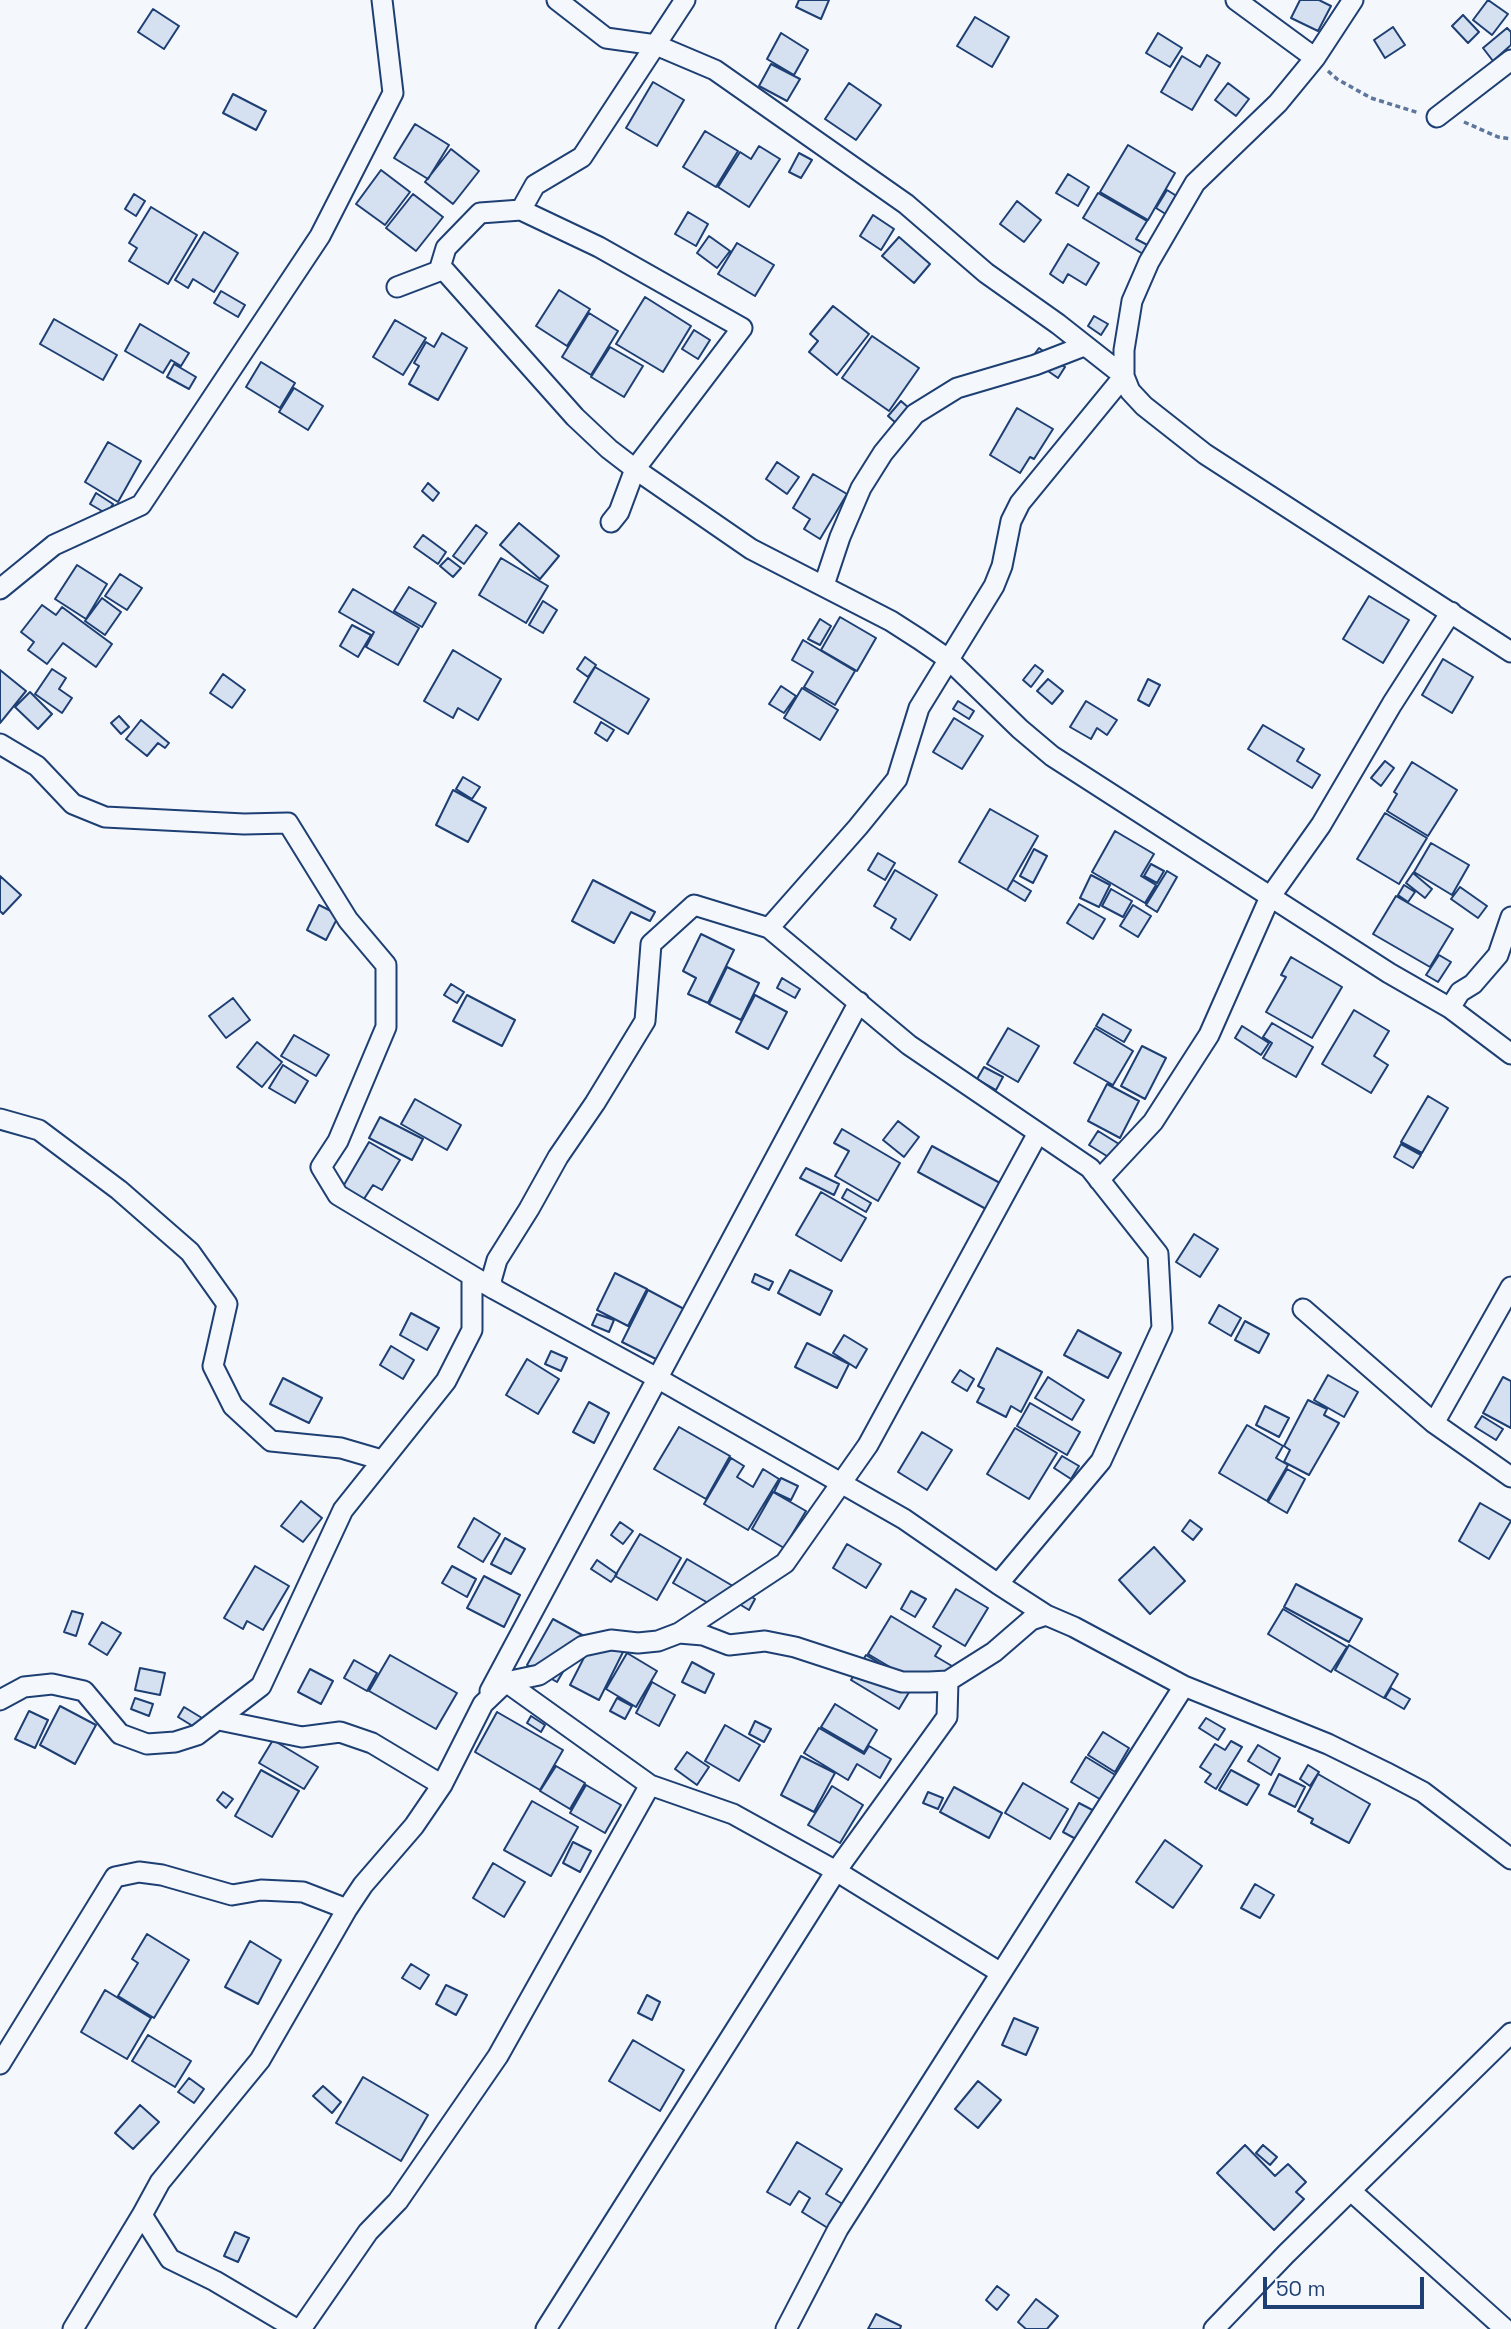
<!DOCTYPE html>
<style>
body{margin:0}
#map{position:relative;width:1511px;height:2329px;overflow:hidden;background:#f4f7fb;font-family:"Space Grotesk",sans-serif}
canvas{display:block}
.scale{position:absolute;left:1263px;top:2277px;width:161px;height:32px;box-sizing:border-box;border:4px solid #1d3f73;border-top:0;padding-left:9px;font-size:21px;line-height:24px;white-space:nowrap;color:#1d3f73;-webkit-text-stroke:5px #f4f7fb;paint-order:stroke}
</style>
<div id="map">
<canvas width="1511" height="2329"></canvas>
<div class="scale">50 m</div>
</div>
<script>
const context = document.querySelector('canvas').getContext('2d');
context.lineJoin = 'round';
function fill(path, color) {
  context.fillStyle = color;
  context.fill(path, 'evenodd');
}
function toPath(rows) {
  const path = new Path2D();
  for (const r of rows) {
    path.moveTo(r[0], r[1]);
    for (let i = 2; i < r.length; i += 2) path.lineTo(r[i], r[i + 1]);
  }
  return path;
}
function trace(path, color, width, dash) {
  context.strokeStyle = color;
  context.lineWidth = width;
  context.lineCap = dash ? 'butt' : 'round';
  context.setLineDash(dash || []);
  context.stroke(path);
}
const building = toPath([
 [799,0,829,0,821,19,796,7,799,0],
 [1300,0,1319,0,1331,6,1318,31,1291,18,1300,0],
 [1488,0,1508,14,1492,35,1473,20,1488,0],
 [153,9,179,26,164,49,138,32,153,9],
 [1463,15,1479,32,1468,43,1452,26,1463,15],
 [975,17,1009,37,992,67,957,46,975,17],
 [1393,27,1405,45,1385,58,1374,40,1393,27],
 [1507,28,1511,32,1511,45,1493,61,1483,48,1507,28],
 [781,33,808,50,794,75,767,59,781,33],
 [1158,33,1182,48,1170,67,1146,53,1158,33],
 [1207,55,1220,63,1192,110,1161,92,1182,56,1200,67,1207,55],
 [771,64,800,79,787,101,759,86,771,64],
 [653,82,684,100,657,146,626,128,653,82],
 [849,83,881,105,856,140,825,119,849,83],
 [1228,83,1249,99,1236,116,1215,100,1228,83],
 [233,94,266,111,256,130,223,113,233,94],
 [415,124,449,145,428,179,394,158,415,124],
 [705,131,738,151,716,187,683,167,705,131],
 [1128,145,1175,173,1148,220,1100,192,1128,145],
 [759,146,780,159,749,207,718,187,740,152,751,159,759,146],
 [451,149,479,171,453,204,425,182,451,149],
 [799,153,812,160,801,178,789,172,799,153],
 [381,170,410,192,385,225,356,204,381,170],
 [1068,174,1089,187,1078,206,1056,193,1068,174],
 [1167,190,1183,200,1172,218,1156,208,1167,190],
 [1098,193,1147,221,1136,239,1153,248,1148,257,1083,218,1098,193],
 [134,194,145,201,136,216,125,209,134,194],
 [413,194,443,217,416,251,386,228,413,194],
 [1017,201,1041,220,1024,242,1000,224,1017,201],
 [151,207,197,235,168,284,129,261,137,248,129,243,151,207],
 [688,212,708,224,696,246,675,234,688,212],
 [873,215,894,229,881,250,860,236,873,215],
 [204,232,238,253,214,292,193,279,188,288,175,280,204,232],
 [709,236,730,251,717,268,697,253,709,236],
 [899,237,930,264,914,283,882,256,899,237],
 [737,243,774,265,755,296,718,274,737,243],
 [1068,244,1099,263,1086,285,1068,274,1063,283,1050,274,1068,244],
 [559,290,590,309,567,346,536,326,559,290],
 [221,291,245,305,238,317,214,303,221,291],
 [645,297,691,326,663,372,616,344,645,297],
 [833,306,869,334,837,375,809,352,818,341,810,334,833,306],
 [589,313,618,331,591,375,562,357,589,313],
 [1094,316,1108,324,1101,335,1088,326,1094,316],
 [54,319,117,355,103,380,40,344,54,319],
 [395,320,426,338,403,375,373,357,395,320],
 [140,324,189,353,181,366,171,360,163,373,125,351,140,324],
 [694,330,710,340,698,359,682,349,694,330],
 [442,333,467,348,438,400,409,384,419,366,414,363,426,342,434,347,442,333],
 [872,336,919,368,889,411,842,378,872,336],
 [610,347,643,366,624,397,591,377,610,347],
 [1039,348,1065,367,1058,378,1031,359,1039,348],
 [261,362,295,383,280,408,246,387,261,362],
 [174,364,196,377,189,389,167,377,174,364],
 [294,388,323,406,308,430,279,412,294,388],
 [901,401,910,409,897,424,888,416,901,401],
 [1017,408,1053,429,1034,459,1030,457,1020,473,990,455,1017,408],
 [108,442,141,461,118,502,85,482,108,442],
 [777,462,799,477,787,494,766,479,777,462],
 [813,474,847,494,820,539,804,529,810,519,793,508,813,474],
 [428,483,439,493,433,501,422,491,428,483],
 [96,493,113,504,107,514,90,504,96,493],
 [519,523,559,556,540,579,500,545,519,523],
 [476,525,487,533,464,564,453,556,476,525],
 [423,535,446,552,438,564,414,547,423,535],
 [448,558,461,568,453,577,440,566,448,558],
 [501,558,548,586,526,623,479,595,501,558],
 [77,565,107,584,86,619,55,599,77,565],
 [120,574,142,588,127,610,105,596,120,574],
 [409,587,436,603,422,627,394,611,409,587],
 [353,589,419,628,398,665,366,647,374,632,339,612,353,589],
 [1369,596,1409,620,1383,663,1343,639,1369,596],
 [102,598,121,612,105,635,85,621,102,598],
 [543,601,557,610,543,633,529,625,543,601],
 [42,605,56,615,62,607,112,644,96,667,63,643,47,664,28,650,34,642,21,632,42,605],
 [840,617,876,638,857,671,821,650,840,617],
 [820,619,831,626,820,645,808,639,820,619],
 [352,625,371,635,358,657,340,646,352,625],
 [803,640,855,671,835,705,804,687,813,672,792,660,803,640],
 [453,650,501,679,478,720,458,708,453,718,424,701,453,650],
 [585,657,596,665,588,677,577,669,585,657],
 [1443,659,1473,677,1452,713,1422,695,1443,659],
 [1035,665,1043,671,1031,687,1023,680,1035,665],
 [595,667,649,699,628,734,574,702,595,667],
 [52,669,66,678,59,689,72,698,62,713,35,694,52,669],
 [0,670,26,691,0,723,0,670],
 [223,674,245,690,232,708,210,693,223,674],
 [1048,679,1063,691,1052,704,1037,691,1048,679],
 [1148,679,1160,685,1149,706,1138,700,1148,679],
 [781,686,796,696,784,713,769,704,781,686],
 [802,688,838,710,820,740,784,718,802,688],
 [30,692,52,714,38,729,15,707,30,692],
 [958,701,974,711,969,719,953,709,958,701],
 [1086,701,1117,720,1107,735,1097,728,1091,739,1070,727,1086,701],
 [119,716,129,727,121,734,111,723,119,716],
 [954,718,983,736,962,769,933,752,954,718],
 [141,720,169,743,165,748,158,743,147,756,126,739,141,720],
 [601,722,614,730,607,741,595,733,601,722],
 [1263,725,1304,749,1297,761,1320,775,1312,788,1248,749,1263,725],
 [1385,761,1394,768,1381,786,1371,778,1385,761],
 [1412,762,1457,790,1428,836,1387,811,1397,794,1394,792,1412,762],
 [463,777,480,787,472,799,456,789,463,777],
 [453,790,486,808,468,842,436,825,453,790],
 [990,809,1038,836,1007,890,959,862,990,809],
 [1385,813,1427,838,1399,884,1357,859,1385,813],
 [1115,831,1154,854,1141,876,1156,885,1145,903,1092,872,1115,831],
 [1431,843,1469,865,1452,895,1414,872,1431,843],
 [1034,849,1047,856,1033,883,1020,876,1034,849],
 [878,853,895,863,885,880,868,870,878,853],
 [1151,864,1164,871,1157,883,1144,876,1151,864],
 [895,870,937,895,910,940,891,928,896,919,874,906,895,870],
 [1167,871,1177,877,1157,912,1146,905,1167,871],
 [1413,873,1432,889,1425,898,1406,883,1413,873],
 [1091,875,1110,885,1099,907,1080,898,1091,875],
 [0,876,21,895,3,914,0,911,0,876],
 [593,880,655,912,650,921,631,912,614,943,572,921,593,880],
 [1013,880,1031,891,1025,901,1007,890,1013,880],
 [1404,885,1415,892,1408,902,1398,895,1404,885],
 [1460,887,1487,906,1478,918,1451,899,1460,887],
 [1111,889,1132,901,1123,917,1102,906,1111,889],
 [1396,896,1453,929,1430,967,1373,934,1396,896],
 [1079,904,1105,919,1093,939,1067,923,1079,904],
 [319,905,339,915,326,940,307,930,319,905],
 [1133,905,1151,916,1138,937,1120,926,1133,905],
 [701,934,734,950,708,1003,688,994,696,978,683,971,701,934],
 [1439,955,1451,962,1438,982,1426,975,1439,955],
 [1291,957,1342,987,1312,1038,1266,1012,1286,977,1281,975,1291,957],
 [727,967,759,983,741,1020,709,1004,727,967],
 [782,978,800,989,795,998,777,988,782,978],
 [451,984,464,992,457,1003,444,995,451,984],
 [467,995,515,1020,502,1046,453,1021,467,995],
 [755,995,787,1012,768,1049,736,1032,755,995],
 [233,998,250,1020,226,1038,209,1016,233,998],
 [1354,1010,1389,1031,1374,1056,1388,1065,1371,1093,1322,1064,1354,1010],
 [1103,1014,1131,1030,1124,1042,1096,1026,1103,1014],
 [1272,1023,1313,1047,1296,1077,1263,1058,1272,1043,1263,1037,1272,1023],
 [1242,1026,1269,1043,1261,1055,1235,1038,1242,1026],
 [1008,1028,1039,1046,1018,1082,987,1064,1008,1028],
 [1095,1028,1133,1051,1113,1085,1074,1063,1095,1028],
 [294,1035,329,1055,316,1076,281,1056,294,1035],
 [257,1042,282,1062,262,1087,237,1067,257,1042],
 [1142,1046,1166,1058,1145,1099,1121,1086,1142,1046],
 [283,1065,308,1081,295,1103,269,1088,283,1065],
 [984,1067,1003,1077,996,1090,977,1079,984,1067],
 [1107,1084,1139,1101,1120,1138,1088,1121,1107,1084],
 [1428,1096,1448,1108,1422,1153,1401,1142,1428,1096],
 [415,1099,461,1125,447,1150,401,1124,415,1099],
 [380,1117,423,1139,412,1160,369,1138,380,1117],
 [898,1121,919,1137,904,1157,883,1140,898,1121],
 [842,1129,900,1163,878,1201,835,1176,849,1151,834,1143,842,1129],
 [1098,1131,1119,1144,1110,1158,1089,1145,1098,1131],
 [369,1142,400,1160,382,1190,373,1185,362,1202,341,1190,369,1142],
 [1401,1144,1421,1155,1413,1168,1394,1157,1401,1144],
 [932,1146,1000,1183,986,1209,918,1172,932,1146],
 [806,1168,839,1184,834,1195,800,1178,806,1168],
 [847,1189,871,1203,866,1212,842,1198,847,1189],
 [821,1192,866,1218,841,1261,796,1235,821,1192],
 [1194,1234,1218,1249,1200,1277,1176,1262,1194,1234],
 [790,1270,832,1291,820,1315,778,1293,790,1270],
 [615,1273,647,1289,628,1326,597,1310,615,1273],
 [755,1274,773,1282,769,1290,752,1282,755,1274],
 [648,1290,684,1309,658,1360,622,1342,648,1290],
 [1219,1305,1241,1318,1231,1336,1209,1323,1219,1305],
 [411,1313,439,1328,427,1350,400,1335,411,1313],
 [597,1314,614,1320,609,1332,592,1325,597,1314],
 [1245,1321,1269,1334,1259,1353,1235,1340,1245,1321],
 [1078,1330,1121,1353,1108,1378,1064,1355,1078,1330],
 [844,1335,867,1349,856,1368,833,1353,844,1335],
 [807,1343,849,1364,837,1388,795,1367,807,1343],
 [391,1346,414,1360,403,1379,380,1365,391,1346],
 [997,1348,1042,1372,1021,1412,1011,1406,1006,1417,977,1402,984,1389,978,1386,997,1348],
 [551,1351,567,1358,561,1371,545,1364,551,1351],
 [527,1359,559,1379,538,1414,506,1395,527,1359],
 [960,1370,974,1379,967,1391,952,1382,960,1370],
 [1328,1375,1358,1392,1344,1417,1314,1400,1328,1375],
 [1048,1377,1084,1400,1072,1420,1035,1398,1048,1377],
 [1503,1377,1511,1381,1511,1428,1483,1413,1503,1377],
 [283,1378,322,1398,309,1423,270,1404,283,1378],
 [1308,1400,1327,1409,1324,1415,1339,1423,1309,1475,1284,1462,1290,1450,1284,1446,1308,1400],
 [589,1402,609,1413,594,1443,573,1432,589,1402],
 [1030,1403,1080,1432,1067,1455,1017,1426,1030,1403],
 [1265,1406,1289,1418,1279,1437,1256,1425,1265,1406],
 [1482,1416,1503,1429,1496,1440,1475,1427,1482,1416],
 [1247,1425,1283,1446,1276,1458,1288,1465,1267,1501,1219,1473,1247,1425],
 [679,1427,730,1456,706,1499,654,1469,679,1427],
 [1015,1428,1057,1453,1029,1499,987,1474,1015,1428],
 [922,1432,952,1450,927,1490,898,1472,922,1432],
 [1062,1456,1079,1466,1071,1479,1054,1468,1062,1456],
 [731,1458,744,1466,737,1477,753,1487,763,1469,779,1479,748,1530,704,1504,731,1458],
 [1287,1469,1305,1479,1287,1513,1268,1502,1287,1469],
 [781,1478,798,1486,791,1500,774,1492,781,1478],
 [773,1492,806,1511,784,1548,752,1529,773,1492],
 [301,1501,322,1518,303,1542,281,1526,301,1501],
 [1480,1503,1511,1521,1489,1559,1459,1541,1480,1503],
 [474,1518,500,1534,483,1562,458,1547,474,1518],
 [1190,1520,1202,1529,1193,1540,1182,1531,1190,1520],
 [620,1522,633,1531,623,1544,611,1535,620,1522],
 [640,1534,681,1558,657,1600,615,1576,640,1534],
 [505,1538,525,1549,511,1574,491,1564,505,1538],
 [847,1544,881,1564,866,1588,833,1568,847,1544],
 [1154,1547,1185,1581,1150,1614,1119,1580,1154,1547],
 [687,1559,755,1599,749,1610,731,1599,724,1612,673,1583,687,1559],
 [597,1560,617,1574,611,1582,591,1569,597,1560],
 [255,1566,289,1586,263,1630,247,1621,243,1629,224,1618,255,1566],
 [452,1566,476,1579,467,1597,442,1583,452,1566],
 [484,1576,520,1595,504,1627,467,1608,484,1576],
 [1296,1584,1362,1619,1349,1642,1284,1607,1296,1584],
 [956,1589,988,1608,965,1646,933,1627,956,1589],
 [911,1591,926,1599,915,1617,901,1609,911,1591],
 [1283,1609,1347,1647,1331,1672,1268,1634,1283,1609],
 [72,1611,83,1614,76,1636,64,1632,72,1611],
 [891,1616,941,1646,935,1656,952,1666,942,1683,924,1672,917,1683,868,1654,891,1616],
 [553,1619,584,1636,557,1682,527,1665,553,1619],
 [102,1622,121,1633,107,1655,89,1644,102,1622],
 [594,1638,623,1652,599,1700,570,1685,594,1638],
 [1349,1645,1398,1674,1384,1698,1335,1670,1349,1645],
 [627,1653,657,1671,636,1707,606,1689,627,1653],
 [390,1655,457,1693,436,1729,369,1691,390,1655],
 [866,1655,914,1684,899,1709,851,1680,866,1655],
 [354,1660,377,1673,367,1691,344,1678,354,1660],
 [692,1662,714,1674,705,1693,682,1682,692,1662],
 [140,1668,165,1673,160,1695,135,1690,140,1668],
 [310,1669,333,1681,321,1704,298,1692,310,1669],
 [652,1682,675,1695,659,1726,636,1713,652,1682],
 [1391,1688,1410,1699,1404,1709,1385,1698,1391,1688],
 [135,1698,153,1704,149,1716,131,1709,135,1698],
 [617,1698,632,1706,625,1719,610,1711,617,1698],
 [835,1704,877,1730,864,1752,821,1727,835,1704],
 [60,1706,96,1725,75,1764,40,1745,60,1706],
 [184,1707,202,1718,196,1728,178,1717,184,1707],
 [29,1711,48,1720,35,1748,15,1739,29,1711],
 [497,1712,563,1750,540,1790,475,1752,497,1712],
 [531,1716,545,1725,541,1732,527,1723,531,1716],
 [1206,1718,1225,1729,1218,1740,1199,1728,1206,1718],
 [755,1721,771,1729,764,1742,749,1734,755,1721],
 [725,1725,760,1745,739,1781,705,1761,725,1725],
 [819,1728,864,1754,869,1746,891,1759,880,1778,857,1764,848,1780,804,1753,819,1728],
 [1103,1732,1129,1748,1115,1772,1088,1755,1103,1732],
 [273,1740,318,1767,304,1789,259,1763,273,1740],
 [1231,1741,1242,1747,1216,1789,1205,1782,1211,1774,1200,1767,1215,1744,1225,1750,1231,1741],
 [1258,1745,1280,1758,1271,1775,1248,1761,1258,1745],
 [687,1752,709,1767,697,1785,675,1769,687,1752],
 [801,1756,835,1773,814,1812,781,1795,801,1756],
 [1086,1757,1117,1776,1103,1801,1071,1782,1086,1757],
 [1308,1765,1319,1772,1310,1786,1300,1779,1308,1765],
 [556,1766,585,1783,570,1809,540,1791,556,1766],
 [261,1770,299,1791,272,1837,235,1816,261,1770],
 [1231,1770,1259,1785,1247,1805,1219,1790,1231,1770],
 [1279,1774,1305,1787,1295,1807,1269,1794,1279,1774],
 [1318,1774,1370,1804,1349,1843,1311,1823,1313,1819,1298,1811,1318,1774],
 [1023,1783,1068,1809,1050,1839,1005,1813,1023,1783],
 [586,1785,621,1805,605,1833,570,1813,586,1785],
 [832,1786,863,1805,840,1843,808,1825,832,1786],
 [954,1787,1002,1813,989,1838,940,1812,954,1787],
 [223,1792,233,1799,226,1808,217,1800,223,1792],
 [928,1792,943,1798,938,1809,923,1803,928,1792],
 [532,1801,578,1827,551,1876,504,1850,532,1801],
 [1079,1803,1100,1814,1085,1844,1063,1832,1079,1803],
 [1165,1840,1202,1866,1173,1908,1136,1882,1165,1840],
 [573,1842,591,1851,580,1872,563,1863,573,1842],
 [493,1863,525,1882,504,1917,473,1898,493,1863],
 [1255,1884,1274,1895,1260,1918,1241,1908,1255,1884],
 [147,1934,189,1960,154,2018,118,1996,138,1963,132,1959,147,1934],
 [250,1941,281,1960,258,2004,225,1987,250,1941],
 [411,1964,429,1975,420,1989,402,1978,411,1964],
 [446,1985,467,1995,456,2015,436,2004,446,1985],
 [105,1990,151,2018,127,2059,81,2032,105,1990],
 [647,1995,660,2002,652,2020,638,2013,647,1995],
 [1014,2018,1038,2028,1026,2055,1002,2045,1014,2018],
 [148,2035,191,2061,175,2087,132,2061,148,2035],
 [633,2040,684,2070,660,2111,609,2081,633,2040],
 [363,2077,428,2115,401,2161,336,2123,363,2077],
 [189,2078,204,2089,194,2103,178,2092,189,2078],
 [978,2081,1001,2100,978,2128,955,2109,978,2081],
 [323,2086,341,2102,332,2113,313,2096,323,2086],
 [140,2105,159,2122,133,2149,115,2133,140,2105],
 [797,2142,842,2169,826,2194,846,2206,831,2230,802,2212,810,2198,799,2191,790,2205,767,2192,797,2142],
 [1245,2145,1275,2176,1288,2164,1306,2182,1296,2192,1304,2199,1274,2230,1217,2173,1245,2145],
 [1263,2145,1277,2157,1270,2165,1256,2153,1263,2145],
 [235,2232,249,2238,238,2262,224,2256,235,2232],
 [997,2286,1009,2295,997,2310,986,2300,997,2286],
 [1036,2299,1058,2316,1047,2329,1026,2329,1018,2322,1036,2299],
 [876,2314,901,2326,900,2329,868,2329,876,2314]
]);
fill(building, '#d5e0f0');
trace(building, '#1d3f73', 2);
const street = toPath([
 [557,0,606,38,656,45,715,70,906,204,986,273,1058,324,1124,376,1020,503,1011,521,1002,566,994,586,919,708,897,779,858,827,769,928],
 [1236,0,1315,58],
 [1353,0,1315,58,1278,103,1195,183,1149,262,1132,301,1124,350,1124,376,1130,391,1144,406,1205,454,1511,652],
 [1437,117,1511,60],
 [521,210,535,185,582,157,685,0],
 [439,271,446,248,480,213,521,210,599,247,742,328,635,469,619,512,611,522],
 [397,287,439,271,445,271,575,417,609,449,635,469,751,549,891,621,919,639,948,659,1020,729,1052,756,1389,973,1450,1008,1511,1054],
 [824,585,840,537,861,488,883,453,915,414,957,388,1035,365,1084,346],
 [0,589,54,545,141,505,320,236,393,93,382,0],
 [0,744,37,766,73,804,105,817,244,824,288,823,348,920,386,965,386,1027,338,1141,321,1167,338,1195,494,1289],
 [1450,1008,1460,992,1473,984,1498,955,1511,917],
 [0,1119,39,1130,119,1190,190,1252,227,1304,213,1366,233,1406,271,1441,341,1448,382,1460],
 [1099,1180,1153,1122,1209,1035,1270,897,1321,825,1392,704,1451,612],
 [1303,1309,1434,1423,1511,1477],
 [1434,1423,1511,1287],
 [998,1584,1101,1461,1162,1328,1158,1254,1090,1168,909,1045,769,928,694,905,651,944,645,1021,595,1103,558,1157,529,1209,497,1260,491,1281,494,1289,657,1378,904,1519,998,1584,1046,1615],
 [679,1633,785,1563,868,1445,1038,1133],
 [506,1682,650,1785,733,1814,836,1871,1001,1973],
 [490,1691,859,1002],
 [0,1700,24,1687,52,1684,84,1691,120,1734,147,1744,175,1742,197,1735,261,1686,343,1510,446,1381,472,1330,472,1276],
 [219,1720,302,1737,340,1732,372,1743,442,1785],
 [0,2064,115,1877,139,1872,162,1875,232,1895,261,1890,303,1892,347,1909],
 [1351,2191,1505,2329],
 [73,2329,142,2215],
 [296,2329,215,2281,170,2259,142,2215,160,2182,260,2060,347,1909,363,1885,414,1826,442,1785,483,1704,506,1682,539,1675,583,1646,611,1640,638,1643,658,1641,679,1633,703,1635,729,1645,765,1641,795,1647,902,1682,929,1682,948,1681,994,1652,1031,1620,1046,1615,1074,1627,1184,1686,1328,1744,1385,1772,1423,1792,1511,1859],
 [301,2329,368,2232,398,2201,498,2056,650,1785],
 [546,2329,836,1871,947,1717,948,1681],
 [786,2329,838,2229,1184,1686],
 [1214,2329,1286,2254,1511,2033]
]);
trace(street, '#1d3f73', 23);
trace(toPath([
 [1328,71,1337,79,1371,98,1419,113],
 [1464,122,1498,137,1511,139]
]), '#5e769c', 3.5, [5, 3.5]);
trace(street, '#f4f7fb', 19);
</script>
